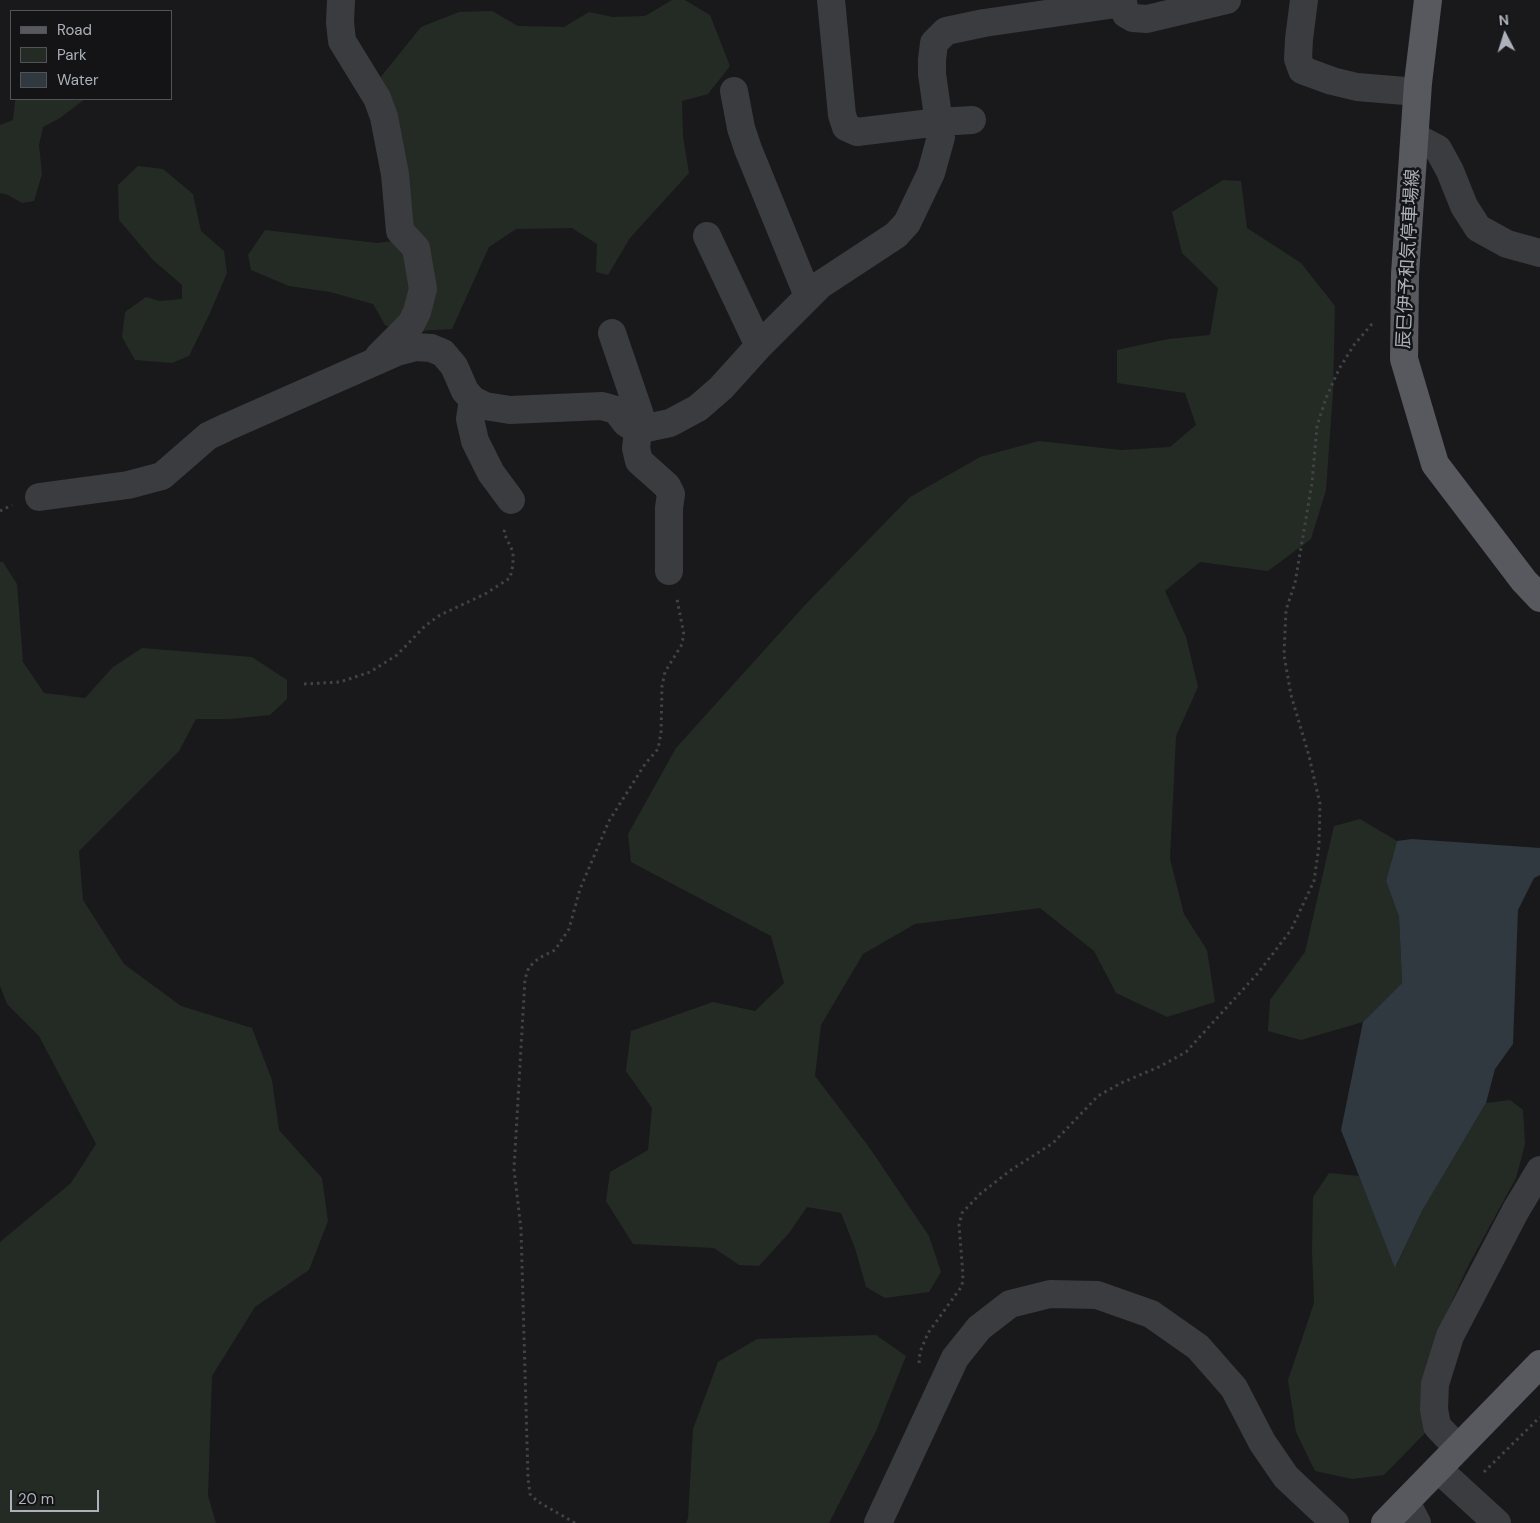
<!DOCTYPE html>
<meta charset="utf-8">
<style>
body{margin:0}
#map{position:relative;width:1540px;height:1523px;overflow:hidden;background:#19191b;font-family:"DM Sans",sans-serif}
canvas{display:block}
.legend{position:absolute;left:10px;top:10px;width:162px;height:90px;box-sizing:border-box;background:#141416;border:1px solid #515358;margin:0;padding:6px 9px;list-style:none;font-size:15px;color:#adb2ba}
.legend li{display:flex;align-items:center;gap:10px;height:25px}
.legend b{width:25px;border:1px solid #515358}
.north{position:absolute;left:1480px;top:10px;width:50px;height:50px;-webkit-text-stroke:4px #141416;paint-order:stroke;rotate:355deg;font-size:14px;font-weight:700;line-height:20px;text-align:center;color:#adb2ba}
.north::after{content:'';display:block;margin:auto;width:18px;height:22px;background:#adb2ba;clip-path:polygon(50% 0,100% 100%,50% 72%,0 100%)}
.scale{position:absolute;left:10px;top:1490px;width:89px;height:22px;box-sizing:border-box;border:2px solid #adb2ba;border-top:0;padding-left:6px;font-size:15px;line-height:18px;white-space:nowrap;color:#adb2ba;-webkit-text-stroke:4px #141416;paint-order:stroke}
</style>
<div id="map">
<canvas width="1540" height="1523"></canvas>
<ul class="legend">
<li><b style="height:6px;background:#57595f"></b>Road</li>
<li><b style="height:14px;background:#242b24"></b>Park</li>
<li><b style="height:14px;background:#30393f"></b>Water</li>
</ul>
<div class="north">N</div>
<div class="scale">20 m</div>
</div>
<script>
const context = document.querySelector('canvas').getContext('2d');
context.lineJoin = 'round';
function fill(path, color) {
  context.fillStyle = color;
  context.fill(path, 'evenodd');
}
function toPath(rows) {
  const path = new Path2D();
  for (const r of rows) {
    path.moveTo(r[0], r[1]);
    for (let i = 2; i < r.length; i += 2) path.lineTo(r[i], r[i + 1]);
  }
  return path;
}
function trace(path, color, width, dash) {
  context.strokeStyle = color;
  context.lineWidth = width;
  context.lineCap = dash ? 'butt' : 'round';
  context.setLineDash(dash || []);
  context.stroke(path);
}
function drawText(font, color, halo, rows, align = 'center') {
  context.font = font + ' "DM Sans","Noto Sans JP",sans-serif';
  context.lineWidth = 5;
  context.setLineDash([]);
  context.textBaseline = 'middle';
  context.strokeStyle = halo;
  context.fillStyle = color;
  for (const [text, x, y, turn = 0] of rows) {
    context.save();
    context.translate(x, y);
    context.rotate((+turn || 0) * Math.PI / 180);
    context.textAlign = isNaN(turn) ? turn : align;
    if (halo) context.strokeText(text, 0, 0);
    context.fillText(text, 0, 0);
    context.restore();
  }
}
fill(toPath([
 [672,0,685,0,710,15,730,66,708,94,682,101,683,137,689,173,630,238,608,275,596,272,597,244,572,228,516,229,489,247,452,329,401,332,385,325,373,304,330,292,289,286,251,270,248,255,265,230,377,243,410,239,379,79,421,27,459,12,492,11,518,26,564,27,589,12,613,17,645,16],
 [17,99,85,99,60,118,43,127,39,145,42,174,34,201,22,203,8,195,0,193,0,125,13,120,15,101],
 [138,166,163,169,193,194,201,231,224,251,227,273,210,313,189,356,172,363,135,360,122,337,125,312,146,297,160,301,182,299,182,285,153,260,119,220,118,185],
 [1223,180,1241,181,1247,228,1301,263,1335,306,1333,392,1326,490,1311,539,1268,571,1200,562,1165,591,1186,637,1198,687,1176,736,1170,859,1184,914,1207,950,1215,1002,1167,1017,1116,993,1094,951,1040,908,915,924,863,954,821,1025,815,1076,869,1147,929,1236,941,1272,929,1292,885,1298,866,1287,855,1248,841,1213,807,1207,789,1233,759,1266,739,1265,714,1248,633,1244,606,1201,610,1172,648,1150,652,1108,626,1071,631,1031,713,1002,755,1011,784,983,771,936,631,862,628,834,676,748,805,605,910,497,980,457,1039,441,1121,450,1170,447,1196,425,1185,393,1117,383,1117,350,1168,339,1210,335,1218,288,1182,253,1172,212],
 [0,562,3,562,17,584,23,662,44,693,85,698,113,667,142,648,252,657,287,680,287,699,270,715,230,719,196,719,179,751,79,851,83,900,124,964,181,1006,252,1028,272,1080,279,1130,322,1178,328,1221,309,1270,255,1307,212,1376,208,1496,216,1523,0,1523,0,1242,71,1183,96,1144,39,1036,7,1004,0,986],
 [1360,819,1397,841,1386,881,1399,917,1402,983,1363,1022,1301,1040,1268,1031,1270,1000,1305,952,1334,826],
 [1510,1100,1523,1110,1525,1144,1516,1178,1468,1266,1437,1334,1423,1394,1425,1433,1384,1475,1352,1479,1315,1471,1296,1432,1288,1380,1314,1303,1312,1251,1313,1197,1329,1173,1359,1176,1396,1267,1422,1211,1486,1103],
 [876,1335,906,1356,876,1431,829,1523,686,1523,688,1518,693,1429,718,1362,757,1339]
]), '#242b24');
fill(toPath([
 [1412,839,1540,848,1540,875,1534,878,1518,910,1513,1044,1495,1069,1486,1103,1422,1211,1395,1268,1341,1130,1363,1022,1402,983,1399,917,1386,881,1397,841]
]), '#30393f');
trace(toPath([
 [0,511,12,505],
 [304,684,340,682,370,672,397,655,425,626,440,615,485,594,510,578,513,565,513,552,504,533,505,526],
 [919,1363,920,1352,928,1333,962,1286,963,1275,959,1225,962,1213,980,1194,1011,1170,1053,1143,1098,1096,1121,1083,1161,1066,1186,1052,1258,973,1291,930,1314,881,1319,846,1320,804,1309,756,1291,695,1284,655,1286,610,1295,583,1312,483,1317,426,1326,398,1339,369,1354,345,1371,325,1376,323],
 [1484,1472,1540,1417],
 [575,1523,537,1501,530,1494,528,1478,521,1229,514,1169,525,979,529,967,539,958,555,950,569,929,580,889,609,821,645,764,658,749,661,733,662,686,665,672,681,646,684,635,677,599]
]), '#414347', 3, [2.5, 4]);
trace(toPath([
 [341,0,340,22,342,41,377,98,384,117,395,174,400,231,416,248,423,289,417,312,411,324,379,356],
 [831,0,842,115,846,127,857,132,939,122,972,120],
 [1304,0,1299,39,1298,59,1302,70,1332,81,1357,87,1417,92],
 [1123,3,1126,14,1133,18,1147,19,1227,0],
 [734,91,741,128,748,149,808,296],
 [1415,137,1438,149,1450,171,1464,206,1478,228,1507,244,1540,253],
 [707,236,759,346],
 [612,333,640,415,636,448,639,461,667,486,671,494,669,508,669,571],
 [473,400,470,419,475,441,491,473,511,500],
 [39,497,128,485,162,476,208,436,227,427,397,352,416,347,431,348,443,353,454,366,465,391,473,400,485,406,510,410,602,406,616,410,626,423,637,430,670,423,698,408,721,388,759,346,820,285,896,235,907,223,931,173,941,137,932,74,932,60,934,43,946,31,984,23,1123,3,1123,0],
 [1458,1448,1437,1426,1434,1409,1435,1384,1450,1336,1516,1210,1540,1170],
 [1438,1469,1497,1523],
 [1406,1502,1417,1523],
 [878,1523,955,1358,979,1328,1010,1304,1050,1294,1097,1295,1151,1314,1198,1347,1234,1388,1262,1442,1286,1477,1335,1523]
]), '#3b3c40', 28);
trace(toPath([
 [1428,0,1418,83,1405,274,1404,359,1435,464,1524,581,1540,598],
 [1385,1523,1540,1364]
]), '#57595f', 28);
drawText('18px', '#adb2ba', '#141416', [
 ["辰巳伊予和気停車場線",1409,259,-87]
]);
</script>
